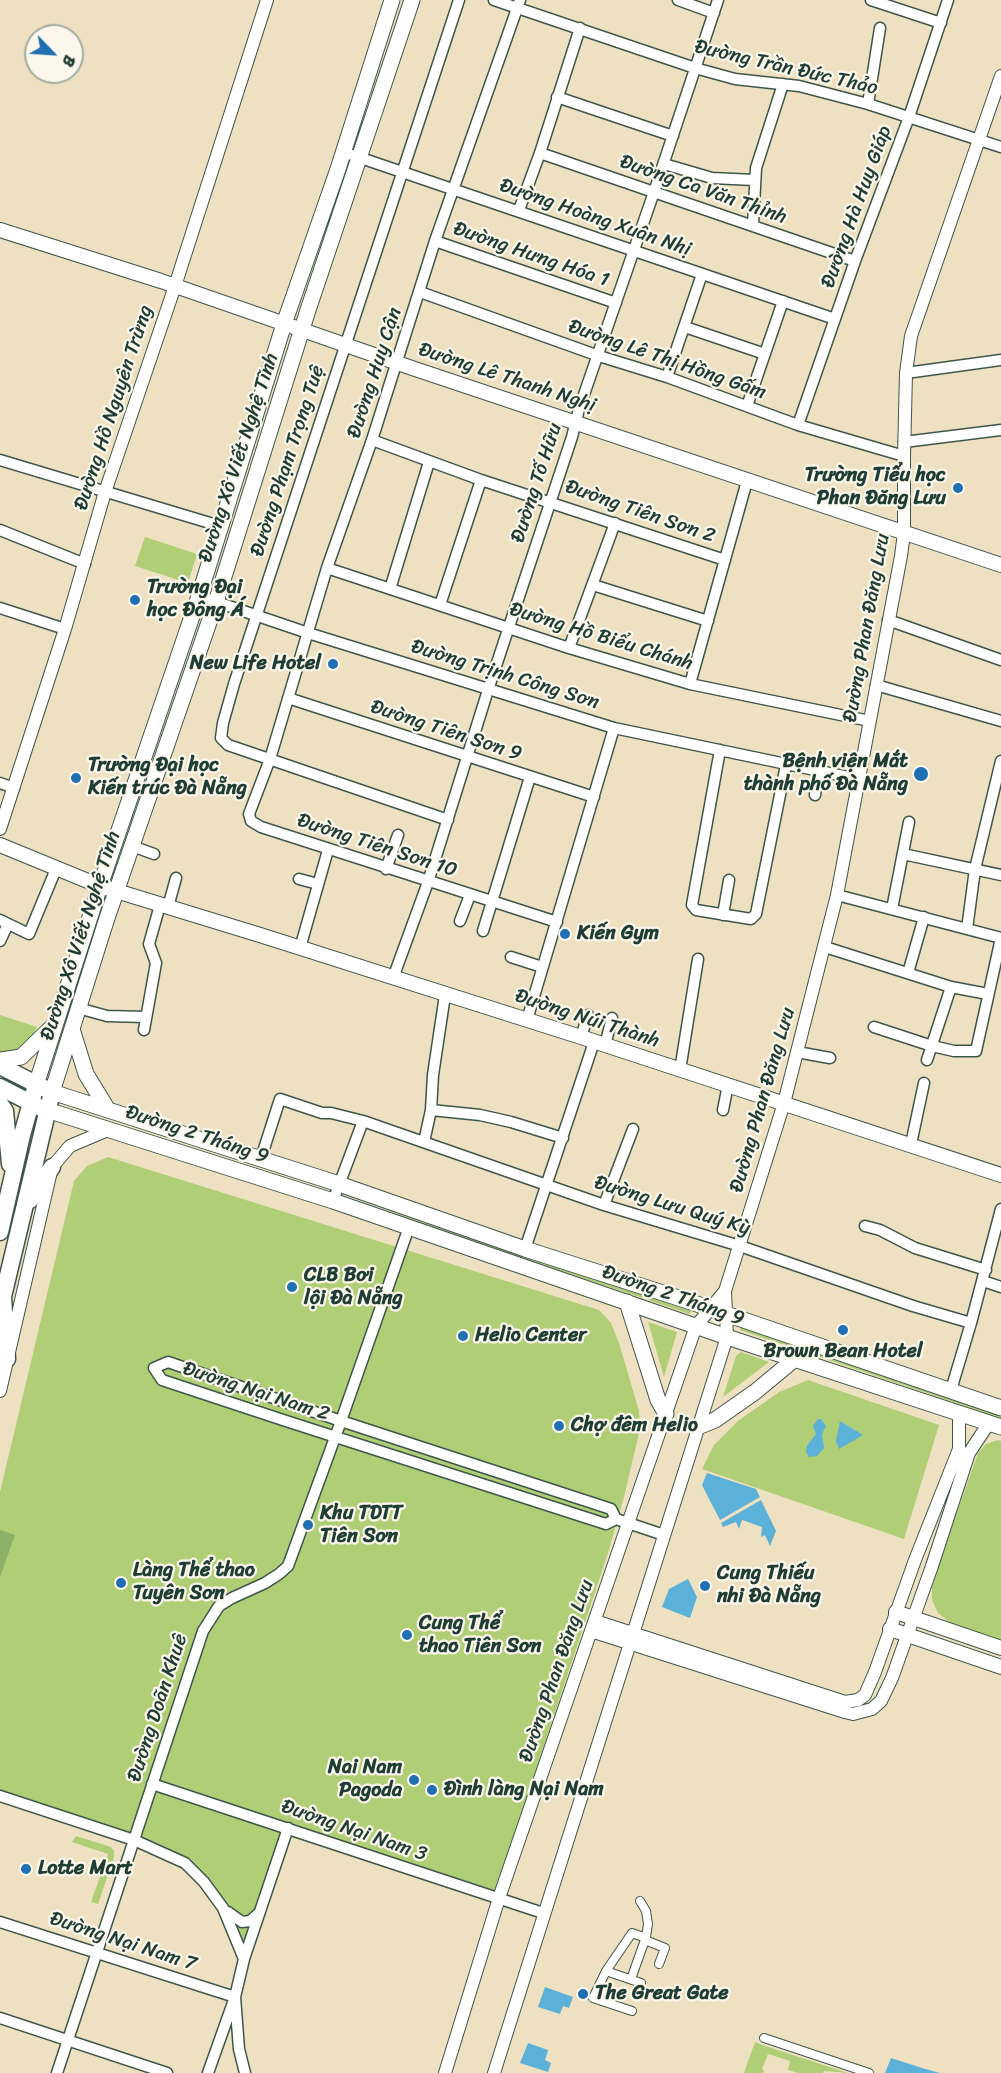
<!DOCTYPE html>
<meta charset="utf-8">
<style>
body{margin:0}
#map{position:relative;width:1001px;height:2073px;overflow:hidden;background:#eee1c1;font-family:Sriracha,sans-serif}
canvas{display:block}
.north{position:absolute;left:24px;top:24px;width:60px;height:60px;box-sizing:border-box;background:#fbf7ec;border:2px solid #a3ada2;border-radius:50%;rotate:115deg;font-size:16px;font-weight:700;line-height:24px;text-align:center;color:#1f3d34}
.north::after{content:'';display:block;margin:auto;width:21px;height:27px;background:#1f6fb2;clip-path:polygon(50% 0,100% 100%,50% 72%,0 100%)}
</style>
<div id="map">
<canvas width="1001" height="2073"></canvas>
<div class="north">B</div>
</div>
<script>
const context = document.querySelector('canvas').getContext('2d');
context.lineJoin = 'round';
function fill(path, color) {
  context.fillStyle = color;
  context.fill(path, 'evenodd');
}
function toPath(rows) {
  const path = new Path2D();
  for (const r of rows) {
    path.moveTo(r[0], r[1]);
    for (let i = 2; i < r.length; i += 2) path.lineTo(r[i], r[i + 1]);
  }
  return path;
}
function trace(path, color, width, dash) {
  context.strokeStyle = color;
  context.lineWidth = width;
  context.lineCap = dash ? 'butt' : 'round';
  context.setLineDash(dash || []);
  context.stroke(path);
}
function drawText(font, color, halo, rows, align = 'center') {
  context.font = font + ' Sriracha,sans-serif';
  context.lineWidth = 4.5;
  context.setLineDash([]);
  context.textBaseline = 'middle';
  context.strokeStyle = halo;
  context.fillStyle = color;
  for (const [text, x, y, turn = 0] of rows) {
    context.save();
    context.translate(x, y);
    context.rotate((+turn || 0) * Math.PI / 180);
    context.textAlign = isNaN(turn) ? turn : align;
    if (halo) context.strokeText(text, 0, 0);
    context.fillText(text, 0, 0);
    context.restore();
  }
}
fill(toPath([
 [145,537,197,554,188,583,135,566],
 [0,1015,37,1027,30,1042,21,1051,0,1053],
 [108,1157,599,1310,611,1323,619,1343,639,1411,640,1429,624,1497,608,1553,495,1893,287,1824,243,1948,187,1860,0,1793,0,1492,74,1181,87,1166],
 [397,1214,691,1311,690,1314,397,1216],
 [648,1322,677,1332,664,1377],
 [740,1327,1001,1415,1001,1418,740,1330],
 [741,1352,769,1362,723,1397,736,1356],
 [808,1380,939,1425,904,1539,702,1469,714,1445,738,1421,779,1392],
 [998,1440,1001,1441,1001,1641,954,1626,938,1613,932,1600,932,1583,978,1453,986,1444],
 [76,1836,111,1847,114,1851,114,1857,98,1904,91,1902,108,1854,72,1842],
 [755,2042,762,2045,848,2073,824,2071,823,2073,798,2073,788,2070,790,2061,768,2054,762,2069,764,2071,763,2073,744,2073]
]), '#afce75');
fill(toPath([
 [0,1530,15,1535,0,1577]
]), '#8bb166');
fill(toPath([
 [818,1419,821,1419,826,1426,822,1434,824,1448,817,1456,809,1457,806,1452,807,1446,816,1434,813,1426],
 [840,1421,863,1435,839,1449,836,1441],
 [707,1473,756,1489,760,1497,720,1520,702,1485],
 [761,1500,776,1531,770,1546,765,1535,761,1537,762,1527,742,1520,739,1529,736,1522,723,1527,721,1523],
 [688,1579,697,1597,690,1618,662,1607,669,1589],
 [545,1987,573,1997,569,2008,563,2006,560,2014,538,2007],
 [528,2043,548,2050,545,2060,551,2063,548,2072,520,2063],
 [891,2058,922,2068,940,2073,885,2073]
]), '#5cb1d8');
const pedestrian = toPath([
 [645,1940,665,1948,659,1964],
 [606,1971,641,1983],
 [631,1979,646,1937,648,1924,646,1911,640,1901],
 [632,2011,593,1998,606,1971,632,1933,646,1938],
 [764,2038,869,2073]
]);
const minor = toPath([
 [494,0,695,68,735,79,799,86,868,104,1001,147],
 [520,0,435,241,372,440,327,568,270,759,249,814,251,821,261,827,557,922],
 [678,0,714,13],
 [871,0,941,23],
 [557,97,673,136],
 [868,104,880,28],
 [540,153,855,261],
 [352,155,835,319],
 [664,164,712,178,754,180],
 [519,210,540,153,580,28],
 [753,225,756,168,783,84],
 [435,241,616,303],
 [420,292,599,356,667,377,798,425,904,456],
 [685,327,765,354],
 [906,373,1001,360],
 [667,377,702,274],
 [747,406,783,301],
 [798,425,855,261,909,117,948,0],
 [372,440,481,480,725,560],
 [904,442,1001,430],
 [0,460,220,526],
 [0,530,85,564],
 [327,568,569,648,690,684,870,721],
 [593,585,708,621],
 [390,589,429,462],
 [199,596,308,633,614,728,858,779],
 [440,605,481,480],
 [0,608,65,629],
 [888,620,1001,660],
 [569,648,615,523],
 [690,684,747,481],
 [876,685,1001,721],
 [288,698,594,797],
 [720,750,692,905,696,910,751,919,756,914,786,765],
 [0,783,14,788],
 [815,795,818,772],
 [448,820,228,745,221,738,223,723,234,684,459,0],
 [132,846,154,854],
 [903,854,1001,875],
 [386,869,398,835],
 [299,879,318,884],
 [837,895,1001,938],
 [168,907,176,878],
 [892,909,909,822],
 [723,915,729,880],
 [0,920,29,934,56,869],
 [460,921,470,895],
 [967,929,975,869,1001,761],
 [483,931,530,777],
 [0,941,8,924],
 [825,947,951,987,988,994],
 [300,948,328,850],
 [511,957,542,967],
 [908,973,924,917],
 [393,978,428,882,488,690,572,437,579,409,654,192,718,0],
 [78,1008,107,1016,146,1017],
 [527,1020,614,728],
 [874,1027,932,1046,954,1051,976,1051,1001,938],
 [144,1030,156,963,149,944,160,905],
 [581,1037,588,1015],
 [605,1045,612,1018],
 [797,1052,830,1058],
 [927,1060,951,987],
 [680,1070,698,959],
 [431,1110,480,1115,511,1122,563,1138],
 [723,1110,728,1085],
 [424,1142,431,1110,433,1075,445,995],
 [911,1144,924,1083],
 [261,1158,280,1099,322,1113,331,1113,363,1121,604,1205,740,1246,913,1306,971,1323],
 [333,1201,363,1121],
 [604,1205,633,1129],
 [865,1226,880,1230,915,1248,986,1270],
 [525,1249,594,1042],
 [983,1281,1001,1287],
 [951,1390,971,1323,1001,1209],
 [616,1519,606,1524,283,1420,162,1380,154,1368,168,1362,341,1421,611,1509,616,1519,664,1535],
 [152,1784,543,1913],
 [0,1796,134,1840,185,1863,204,1882,223,1908,244,1959,235,1997,239,2049,245,2073],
 [228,1912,242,1922,250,1921,259,1913],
 [0,1922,235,1997,208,2073],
 [244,1959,288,1828],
 [0,2018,167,2073],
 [57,2073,203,1631,219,1606,232,1598,265,1583,279,1574,288,1566,341,1421,409,1227]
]);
const tertiary = toPath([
 [0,829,65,629,105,492,175,286,267,0],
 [0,1391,52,1167,70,1146,110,1129],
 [595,1621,845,1702,858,1700,865,1695,875,1672,915,1560,959,1449,959,1412],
 [591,1631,845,1712,853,1714,872,1709,881,1701,892,1678,932,1566,969,1453,989,1423],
 [445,2073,499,1898,696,1326,725,1291,784,1103,837,895,901,556,904,533,904,456,906,373,911,336,1001,76],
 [494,2073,727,1337,725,1291]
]);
const secondary = toPath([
 [0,230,161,281,412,368,1001,565],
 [0,845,100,886,260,935,581,1037,1001,1175],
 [896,1612,1001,1648],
 [890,1629,1001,1667]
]);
const primary = toPath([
 [412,0,308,310,216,602,107,918,52,1092,339,1184,525,1249,688,1301,1001,1408],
 [72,1029,86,1074,108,1110],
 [0,1060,21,1057,53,1026],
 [36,1085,100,886,199,596,284,324,338,169,392,0],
 [47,1110,333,1201,727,1337,1001,1427],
 [627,1302,658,1400,666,1414],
 [698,1427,715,1420,755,1392,796,1358]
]);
const trunk = toPath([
 [0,1066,52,1092,0,1309],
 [0,1087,41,1108],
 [0,1104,5,1111,10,1164],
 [30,1200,52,1167],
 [0,1232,22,1135,36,1085],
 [3,1297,7,1359]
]);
trace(pedestrian, '#3e5649', 10);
trace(minor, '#3e5649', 13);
trace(tertiary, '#3e5649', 14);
trace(secondary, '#3e5649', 16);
trace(primary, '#3e5649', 17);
trace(trunk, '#3e5649', 19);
trace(pedestrian, '#fff', 8);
trace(minor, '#fff', 10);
trace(tertiary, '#fff', 12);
trace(secondary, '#fff', 14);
trace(primary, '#fff', 15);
trace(trunk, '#fff', 16);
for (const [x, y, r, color] of [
 [958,488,6,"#1f6fb2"],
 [135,600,6,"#1f6fb2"],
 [333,664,6,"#1f6fb2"],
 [921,774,8,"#1f6fb2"],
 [76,778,6,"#1f6fb2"],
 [565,934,6,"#1f6fb2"],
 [292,1287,6,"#1f6fb2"],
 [843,1330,6,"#1f6fb2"],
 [463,1336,6,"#1f6fb2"],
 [559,1426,6,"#1f6fb2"],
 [308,1525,6,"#1f6fb2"],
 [121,1583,6,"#1f6fb2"],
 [705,1586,6,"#1f6fb2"],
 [407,1635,6,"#1f6fb2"],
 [414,1780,6,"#1f6fb2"],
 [432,1790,6,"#1f6fb2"],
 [26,1869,6,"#1f6fb2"],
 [583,1994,6,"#1f6fb2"]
]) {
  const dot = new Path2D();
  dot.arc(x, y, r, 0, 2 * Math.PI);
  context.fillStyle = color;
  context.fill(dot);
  trace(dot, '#fbf7ec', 2);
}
drawText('20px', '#1f3d34', '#fbf7ec', [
 ["Đường Trần Đức Thảo",786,68,13],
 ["Đường Ca Văn Thỉnh",703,190,19],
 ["Đường Hà Huy Giáp",857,207,-70],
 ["Đường Hoàng Xuân Nhị",595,218,19],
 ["Đường Hưng Hóa 1",531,255,19],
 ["Đường Lê Thị Hồng Gấm",667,360,19],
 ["Đường Huy Cận",375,373,-72],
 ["Đường Lê Thanh Nghị",507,378,18],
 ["Đường Hồ Nguyên Trừng",114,408,-72],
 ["Đường Xô Viết Nghệ Tĩnh",239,458,-72],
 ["Đường Phạm Trọng Tuệ",288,461,-72],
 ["Đường Tố Hữu",537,483,-72],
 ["Đường Tiên Sơn 2",640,512,19],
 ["Đường Phan Đăng Lưu",867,628,-80],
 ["Đường Hồ Biểu Chánh",601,637,17],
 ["Đường Trịnh Công Sơn",505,675,17],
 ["Đường Tiên Sơn 9",446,731,18],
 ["Đường Tiên Sơn 10",377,846,18],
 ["Đường Xô Viết Nghệ Tĩnh",81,936,-72],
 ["Đường Núi Thành",587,1019,18],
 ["Đường Phan Đăng Lưu",763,1100,-74],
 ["Đường 2 Tháng 9",197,1135,18],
 ["Đường Lưu Quý Kỳ",672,1206,17],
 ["Đường 2 Tháng 9",673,1296,19],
 ["Đường Nại Nam 2",256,1392,18],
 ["Đường Phan Đăng Lưu",557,1671,-71],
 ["Đường Doãn Khuê",158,1708,-72],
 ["Đường Nại Nam 3",354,1831,19],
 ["Đường Nại Nam 7",123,1942,18]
]);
drawText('bold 20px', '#1f3d34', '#fbf7ec', [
 ["Trường Tiểu học",946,476,"right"],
 ["Phan Đăng Lưu",946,499,"right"],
 ["Trường Đại",147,588],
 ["học Đông Á",147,611],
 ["New Life Hotel",321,664,"right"],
 ["Bệnh viện Mắt",908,762,"right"],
 ["thành phố Đà Nẵng",908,785,"right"],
 ["Trường Đại học",88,766],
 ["Kiến trúc Đà Nẵng",88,789],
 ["Kiến Gym",577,934],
 ["CLB Bơi",304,1276],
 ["lội Đà Nẵng",304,1299],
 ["Helio Center",475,1336],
 ["Brown Bean Hotel",843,1352,"center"],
 ["Chợ đêm Helio",571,1426],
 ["Khu TDTT",320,1514],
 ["Tiên Sơn",320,1537],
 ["Làng Thể thao",133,1571],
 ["Tuyên Sơn",133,1594],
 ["Cung Thiếu",717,1574],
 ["nhi Đà Nẵng",717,1597],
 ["Cung Thể",419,1624],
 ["thao Tiên Sơn",419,1647],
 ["Nai Nam",402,1768,"right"],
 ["Pagoda",402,1791,"right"],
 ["Đình làng Nại Nam",444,1790],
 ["Lotte Mart",38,1869],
 ["The Great Gate",595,1994]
], 'left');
</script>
